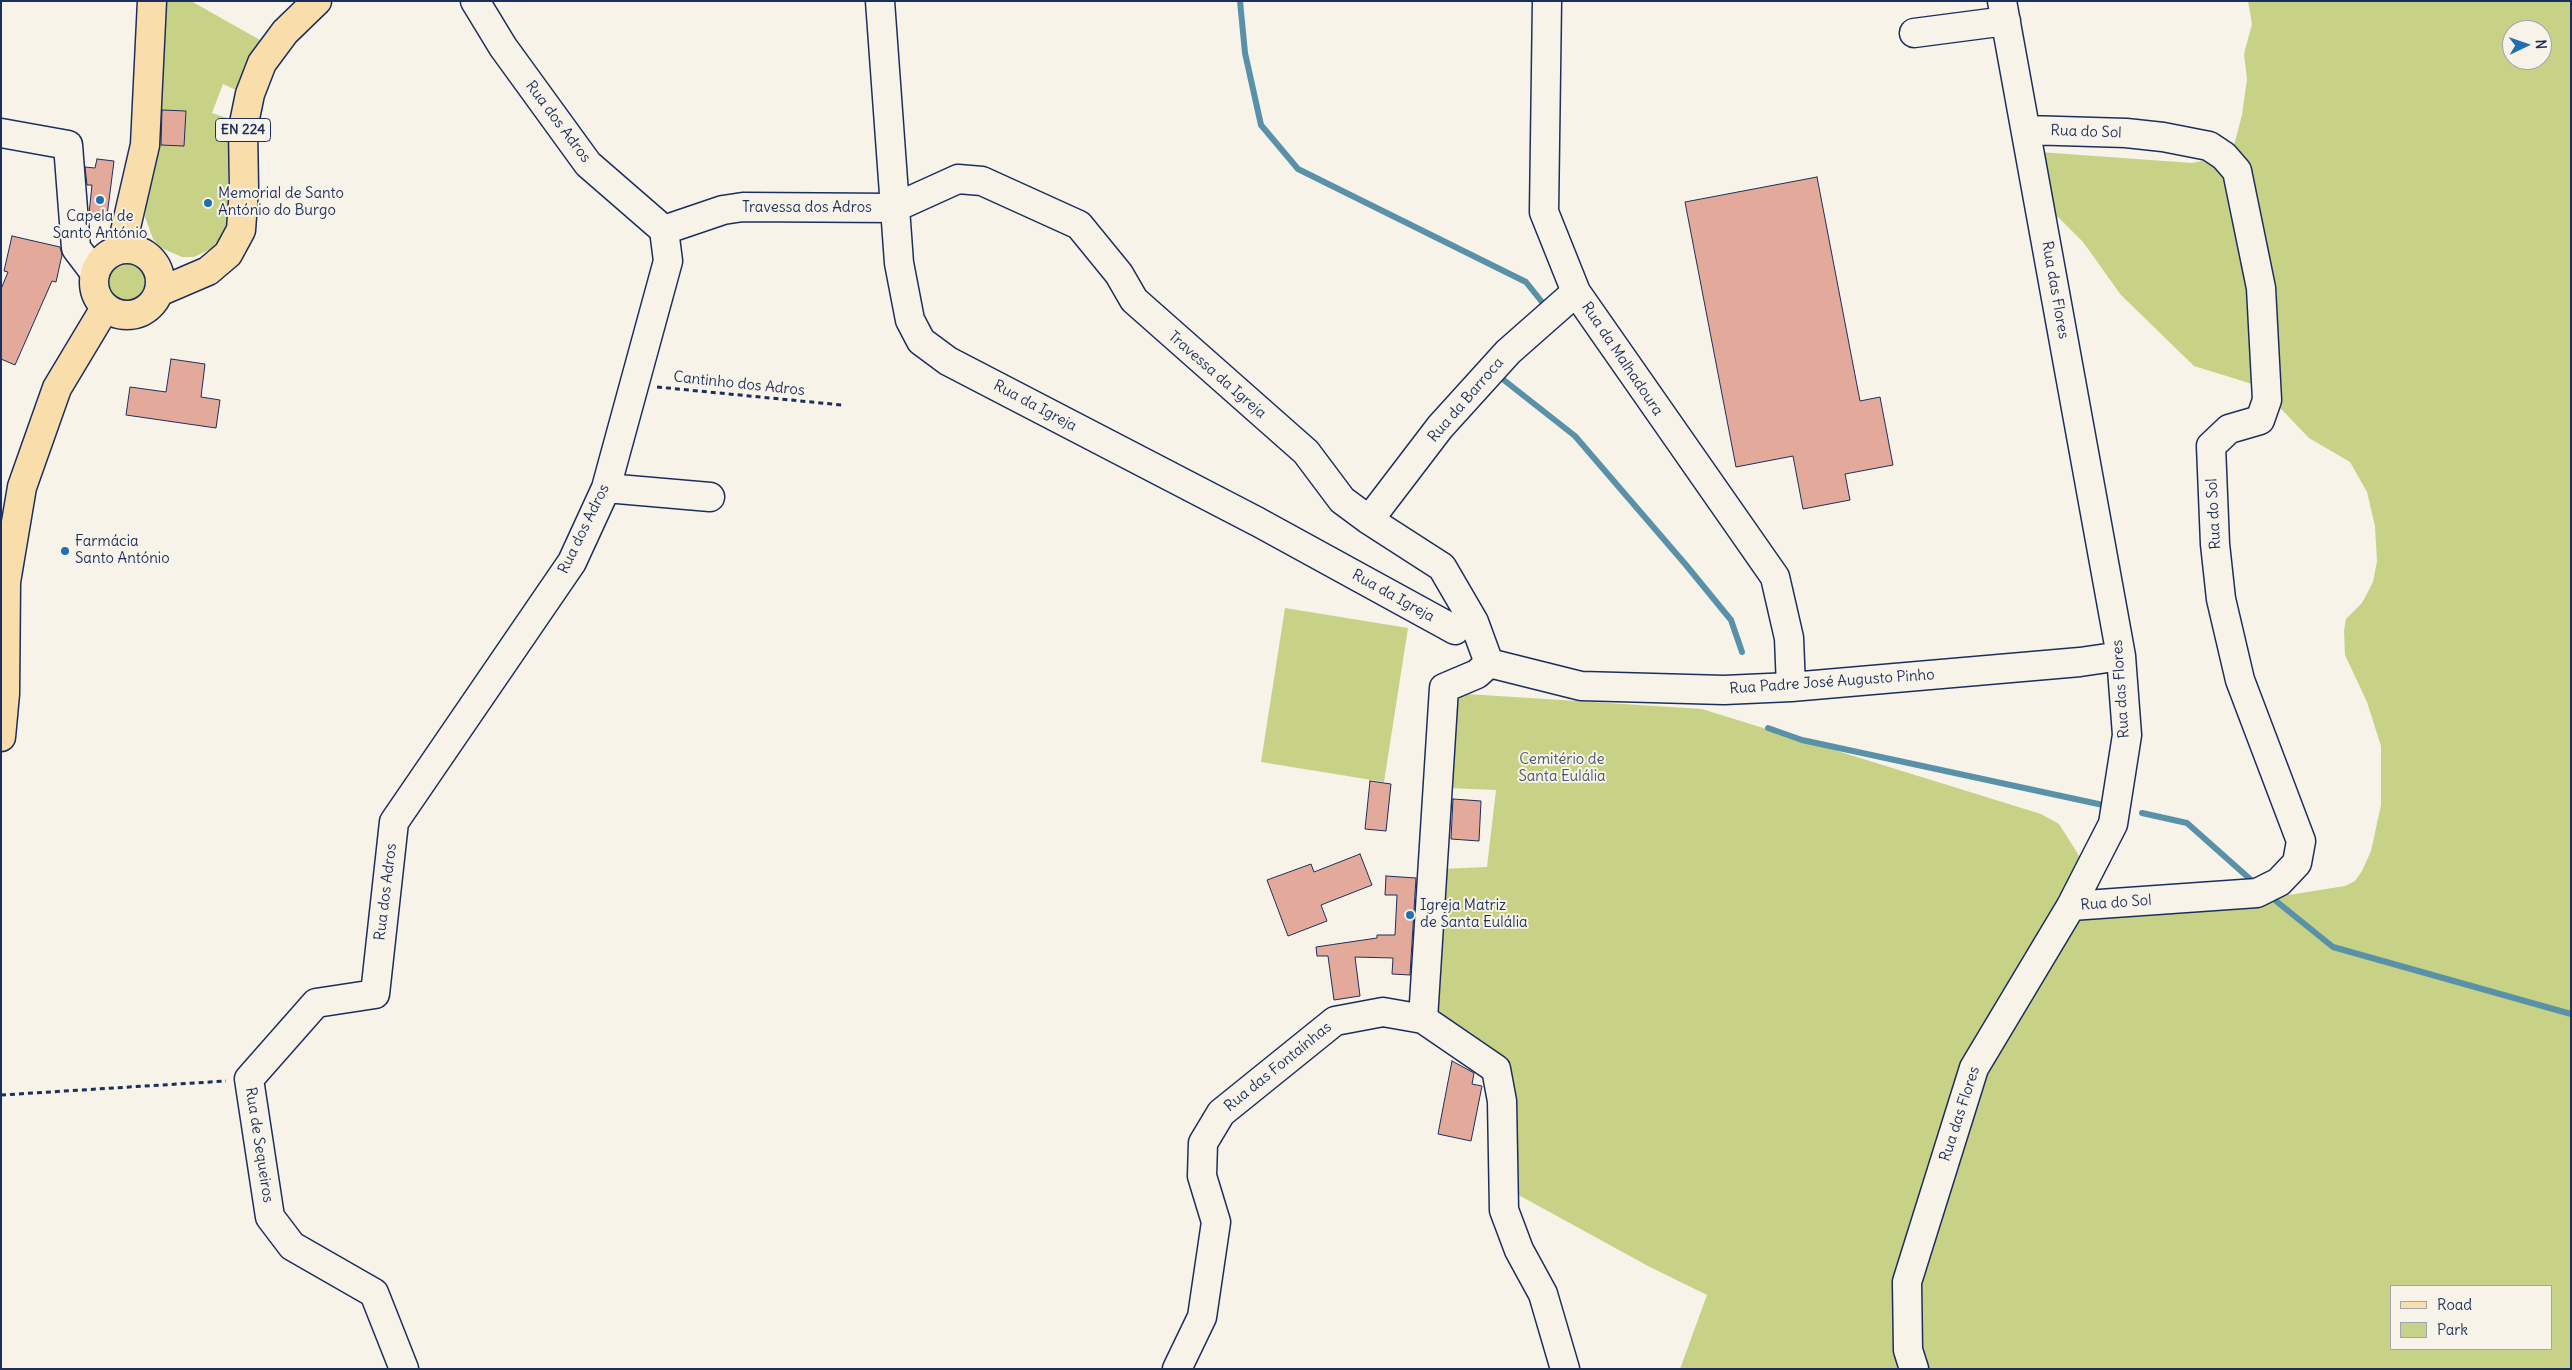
<!DOCTYPE html>
<meta charset="utf-8">
<style>
body{margin:0}
#map{position:relative;width:2572px;height:1370px;overflow:hidden;background:#f7f3e8;font-family:Delius,sans-serif}
canvas{display:block}
.frame{position:absolute;inset:0;border:2px solid #1b2f5e;pointer-events:none}
.legend{position:absolute;left:2390px;top:1285px;width:162px;height:65px;box-sizing:border-box;background:#f7f3e8;border:1px solid #9fa5b1;margin:0;padding:6px 9px;list-style:none;font-size:15px;color:#1b2f5e}
.legend li{display:flex;align-items:center;gap:10px;height:25px}
.legend b{width:25px;border:1px solid #9fa5b1}
.north{position:absolute;left:2502px;top:20px;width:50px;height:50px;box-sizing:border-box;background:#f7f3e8;border:1px solid #9fa5b1;border-radius:50%;rotate:87deg;font-size:14px;font-weight:700;line-height:20px;text-align:center;color:#1b2f5e}
.north::after{content:'';display:block;margin:auto;width:18px;height:22px;background:#1f6fb2;clip-path:polygon(50% 0,100% 100%,50% 72%,0 100%)}
</style>
<div id="map">
<canvas width="2572" height="1370"></canvas>
<div class="frame"></div>
<ul class="legend">
<li><b style="height:6px;background:#f9deab"></b>Road</li>
<li><b style="height:14px;background:#c7d286"></b>Park</li>
</ul>
<div class="north">N</div>
</div>
<script>
const context = document.querySelector('canvas').getContext('2d');
context.lineJoin = 'round';
function fill(path, color) {
  context.fillStyle = color;
  context.fill(path, 'evenodd');
}
function toPath(rows) {
  const path = new Path2D();
  for (const r of rows) {
    if (r.length === 3) {
      path.moveTo(r[0] + r[2], r[1]);
      path.arc(r[0], r[1], r[2], 0, 2 * Math.PI);
      continue;
    }
    path.moveTo(r[0], r[1]);
    for (let i = 2; i < r.length; i += 2) path.lineTo(r[i], r[i + 1]);
  }
  return path;
}
function trace(path, color, width, dash) {
  context.strokeStyle = color;
  context.lineWidth = width;
  context.lineCap = dash ? 'butt' : 'round';
  context.setLineDash(dash || []);
  context.stroke(path);
}
function drawText(font, color, halo, rows, align = 'center') {
  context.font = font + ' Delius,sans-serif';
  context.lineWidth = 4;
  context.setLineDash([]);
  context.textBaseline = 'middle';
  context.strokeStyle = halo;
  context.fillStyle = color;
  for (const [text, x, y, turn = 0] of rows) {
    context.save();
    context.translate(x, y);
    context.rotate((+turn || 0) * Math.PI / 180);
    context.textAlign = isNaN(turn) ? turn : align;
    if (halo) context.strokeText(text, 0, 0);
    context.fillText(text, 0, 0);
    context.restore();
  }
}
fill(toPath([
 [163,1,191,1,260,40,244,71,238,91,223,84,212,113,230,119,227,227,215,247,194,257,182,257,161,248,153,239,145,217],
 [2248,1,2571,1,2571,1369,1680,1369,1707,1295,1648,1266,1515,1193,1504,1067,1431,1018,1440,869,1487,867,1496,790,1446,788,1451,693,1702,709,2041,814,2059,824,2078,854,2086,879,2092,890,2125,911,2148,915,2181,907,2257,900,2345,886,2355,881,2362,871,2371,851,2381,805,2381,746,2367,702,2345,655,2344,631,2346,619,2362,603,2373,582,2377,561,2375,526,2367,492,2350,462,2309,438,2262,389,2252,384,2194,366,2121,295,2083,242,2059,218,2048,212,2039,152,2192,163,2224,156,2233,149,2242,115,2247,79,2244,54,2252,24],
 [2512,30,2542,30,2542,60,2512,60],
 [2391,1286,2551,1286,2551,1349,2391,1349],
 [128,282,20],
 [1285,608,1408,628,1384,782,1261,762]
]), '#c7d286');
trace(toPath([
 [1240,1,1245,53,1261,125,1298,169,1526,282,1542,302],
 [1505,373,1500,377,1575,436,1686,565,1731,620,1742,652],
 [1768,728,1802,740,2103,805],
 [2142,813,2187,823,2250,879],
 [2276,901,2333,947,2571,1014]
]), '#5991a8', 6);
const building = toPath([
 [162,110,186,111,184,146,161,145,162,110],
 [97,159,114,161,107,216,89,214,92,185,87,185,85,167,95,168,97,159],
 [1817,177,1860,401,1880,397,1893,465,1845,474,1850,500,1803,509,1793,456,1736,467,1685,202,1817,177],
 [12,236,60,247,62,255,56,282,52,281,15,365,1,359,1,289,8,272,4,271,12,236],
 [171,359,205,364,201,397,220,400,216,428,126,415,130,387,166,392,171,359],
 [1370,781,1391,784,1386,831,1365,829,1370,781],
 [1453,799,1481,801,1479,841,1451,839,1453,799],
 [1360,854,1372,885,1321,905,1327,921,1288,936,1267,880,1311,864,1314,872,1360,854],
 [1386,876,1416,878,1410,975,1392,974,1393,958,1355,957,1360,996,1334,1000,1328,956,1317,956,1316,947,1377,938,1377,935,1395,935,1397,895,1385,895,1386,876],
 [1452,1061,1474,1073,1472,1084,1482,1086,1471,1141,1438,1134,1452,1061]
]);
fill(building, '#e3aa9c');
trace(building, '#1b2f5e', 1);
const minor = toPath([
 [880,1,899,263,910,320,921,341,948,361,1258,522,1455,630],
 [1547,1,1544,212,1576,292,1775,577,1789,638,1791,687],
 [1914,33,2006,21],
 [2026,130,2126,133,2163,137,2209,146,2224,156,2237,171,2261,288,2267,400,2260,420,2229,429,2211,446,2215,544,2221,599,2240,680,2301,841,2297,863,2279,882,2257,893,2071,906],
 [1,133,68,145,76,248,95,273],
 [664,230,723,210,743,207,894,208,958,179,982,181,1079,225,1119,274,1134,300,1306,452,1342,500,1369,520,1442,567,1474,622,1489,663],
 [606,488,710,497],
 [1369,520,1440,427,1508,352,1576,292],
 [1489,663,1581,686,1724,690,1791,687,2080,662,2121,656],
 [1423,1019,1444,688,1477,674,1489,663],
 [404,1369,374,1293,292,1246,270,1217,249,1079,316,1003,375,994,394,822,572,562,606,488,668,261,664,230,588,164,503,47,475,1],
 [1177,1369,1202,1317,1216,1222,1202,1176,1203,1143,1221,1113,1335,1021,1383,1012,1423,1019,1496,1069,1502,1101,1504,1210,1519,1250,1543,1294,1565,1369],
 [1914,1369,1908,1350,1907,1282,1974,1068,2071,906,2113,824,2127,735,2121,656,2002,1]
]);
const major = toPath([
 [127,282,33],
 [121,249,145,145,152,1],
 [159,292,208,271,228,254,241,230,244,189,243,128,250,94,262,63,285,32,317,1],
 [1,737,5,694,6,582,22,487,57,388,105,308]
]);
trace(minor, '#1b2f5e', 31);
trace(major, '#1b2f5e', 31);
trace(toPath([
 [657,387,842,405],
 [1,1095,226,1081]
]), '#1b2f5e', 3, [5, 4]);
trace(minor, '#f7f3e8', 28);
trace(major, '#f9deab', 28);
for (const [x, y, r, color] of [
 [100,200,5,"#1f6fb2"],
 [208,203,5,"#1f6fb2"],
 [65,551,5,"#1f6fb2"],
 [1410,915,5,"#1f6fb2"]
]) {
  const dot = new Path2D();
  dot.arc(x, y, r, 0, 2 * Math.PI);
  context.fillStyle = color;
  context.fill(dot);
  trace(dot, '#f7f3e8', 2);
}
for (const [x, y, w] of [
 [243,130,55]
]) {
  const box = new Path2D();
  box.roundRect(x - w / 2, y - 11.5, w, 23, 4);
  context.fillStyle = '#f7f3e8';
  context.fill(box);
  trace(box, '#1b2f5e', 1);
}
drawText('bold 14px', '#1b2f5e', null, [
 ["EN 224",243,130]
]);
drawText('15px', '#1b2f5e', '#f7f3e8', [
 ["Rua dos Adros",558,122,53],
 ["Rua do Sol",2086,132,2],
 ["Travessa dos Adros",807,208],
 ["Rua das Flores",2055,290,80],
 ["Rua da Malhadoura",1622,359,56],
 ["Travessa da Igreja",1217,375,41],
 ["Cantinho dos Adros",739,384,6],
 ["Rua da Barroca",1466,400,-49],
 ["Rua da Igreja",1035,406,28],
 ["Rua do Sol",2214,514,-93],
 ["Rua dos Adros",584,529,-64],
 ["Rua da Igreja",1393,596,29],
 ["Rua Padre José Augusto Pinho",1832,682,-4],
 ["Rua das Flores",2121,689,-94],
 ["Rua dos Adros",386,892,-83],
 ["Rua do Sol",2116,903,-4],
 ["Rua das Fontaínhas",1278,1067,-39],
 ["Rua das Flores",1960,1114,-72],
 ["Rua de Sequeiros",259,1145,81]
]);
drawText('15px', '#1b2f5e', '#f7f3e8', [
 ["Memorial de Santo",218,194],
 ["António do Burgo",218,211],
 ["Capela de",100,217,"center"],
 ["Santo António",100,234,"center"],
 ["Farmácia",75,542],
 ["Santo António",75,559],
 ["Igreja Matriz",1420,906],
 ["de Santa Eulália",1420,923]
], 'left');
drawText('15px', '#465868', '#f7f3e8', [
 ["Cemitério de",1562,760],
 ["Santa Eulália",1562,777]
]);
</script>
